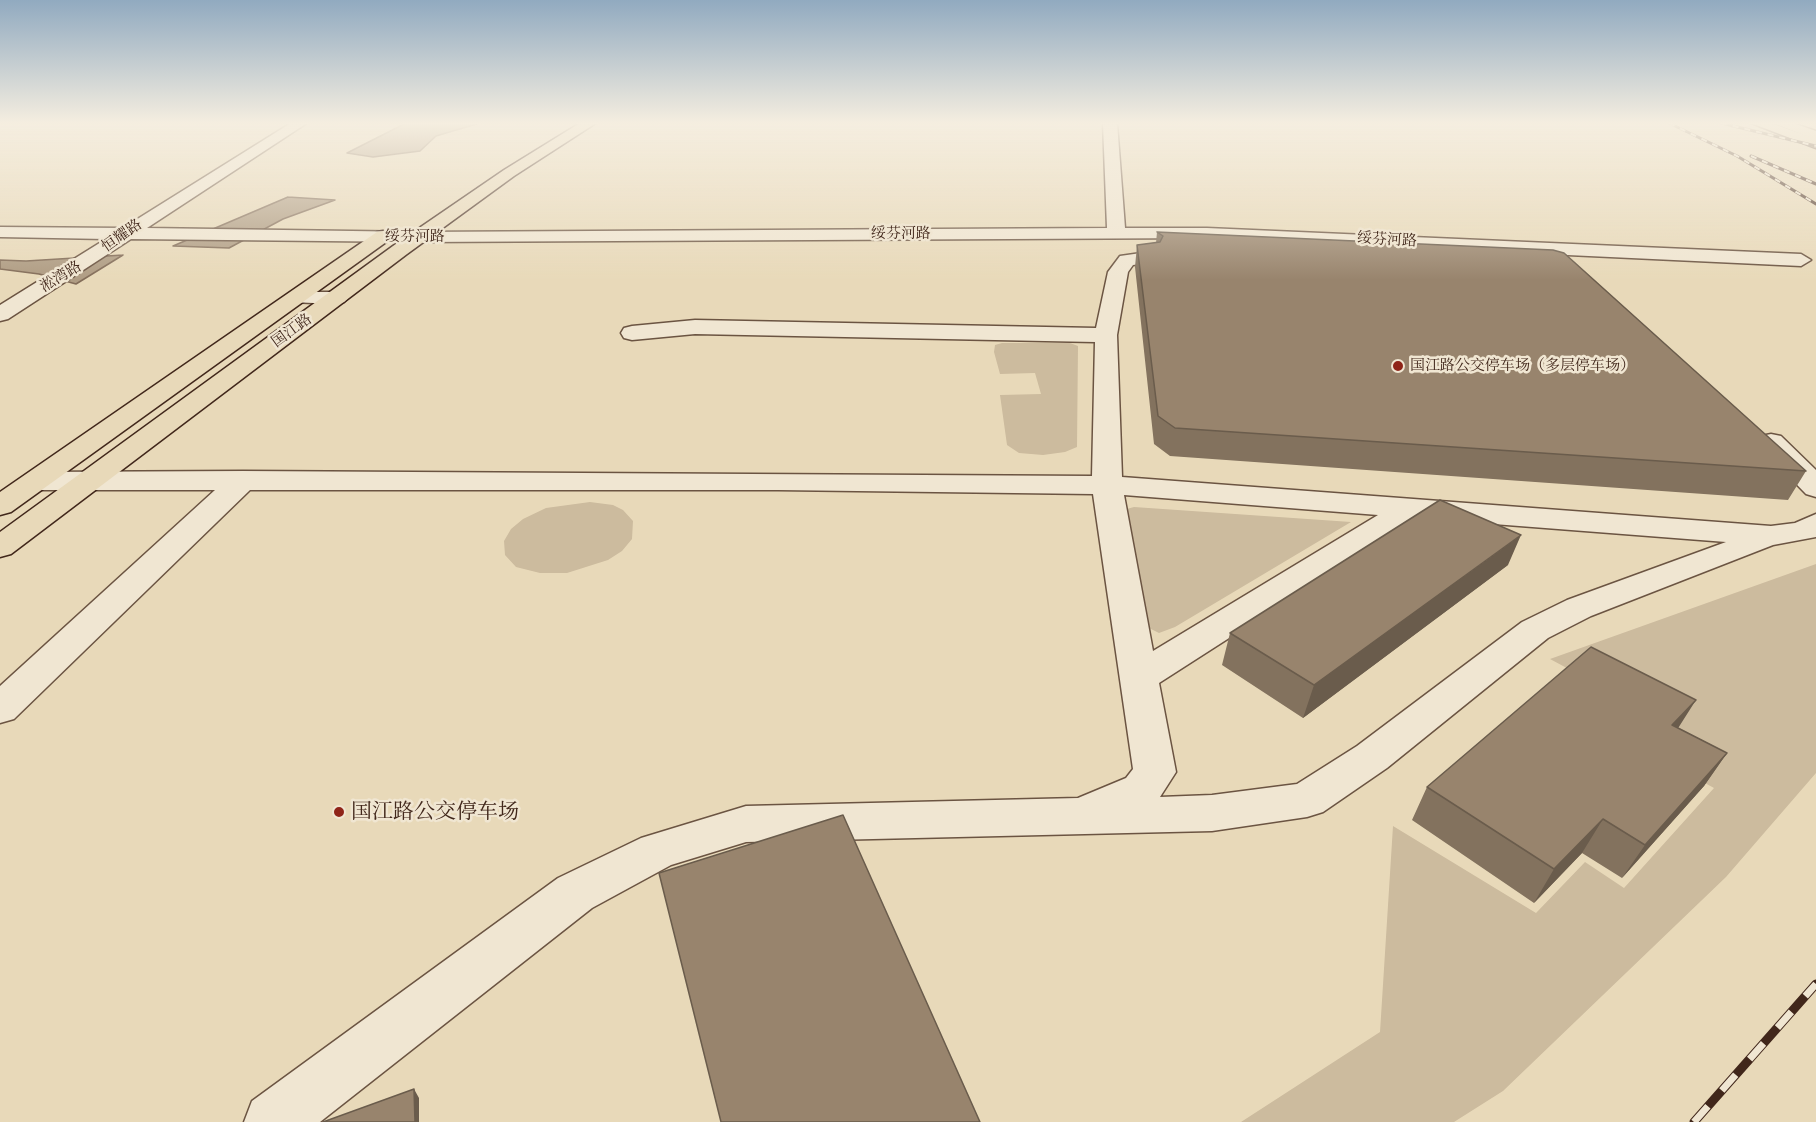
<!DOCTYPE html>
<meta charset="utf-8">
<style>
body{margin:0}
canvas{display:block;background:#e8d9b9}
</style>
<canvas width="1816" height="1122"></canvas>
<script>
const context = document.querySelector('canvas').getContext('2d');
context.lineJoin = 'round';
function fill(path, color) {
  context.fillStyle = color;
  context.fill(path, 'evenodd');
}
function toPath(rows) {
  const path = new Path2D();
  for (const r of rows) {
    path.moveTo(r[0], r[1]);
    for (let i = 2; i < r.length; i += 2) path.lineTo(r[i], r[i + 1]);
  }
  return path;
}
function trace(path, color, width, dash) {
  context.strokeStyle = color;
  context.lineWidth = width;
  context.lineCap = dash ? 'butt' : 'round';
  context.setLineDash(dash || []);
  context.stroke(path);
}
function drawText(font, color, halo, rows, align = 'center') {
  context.font = font + ' "Old Standard TT","Noto Serif SC",serif';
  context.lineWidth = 5;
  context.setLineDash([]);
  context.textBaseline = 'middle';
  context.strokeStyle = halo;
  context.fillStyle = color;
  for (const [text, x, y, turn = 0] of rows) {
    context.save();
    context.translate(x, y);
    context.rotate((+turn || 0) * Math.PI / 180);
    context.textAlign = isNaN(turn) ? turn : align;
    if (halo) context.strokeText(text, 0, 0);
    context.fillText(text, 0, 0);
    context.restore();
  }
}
fill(toPath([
 [1002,343,1070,343,1078,346,1077,447,1065,452,1043,455,1019,453,1007,445,1000,395,1041,394,1035,373,1000,374,994,352,995,345],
 [590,502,613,505,623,510,633,521,632,539,622,551,608,560,567,573,540,573,516,567,505,555,504,541,511,529,523,519,546,508],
 [1134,507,1351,522,1175,627,1159,633,1147,627,1123,510],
 [1816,564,1816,773,1726,877,1503,1091,1454,1122,1241,1122,1380,1032,1393,826,1536,913,1585,862,1624,888,1714,788,1672,765,1695,737,1550,659]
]), '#ccbb9e');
const water = toPath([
 [406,123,480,123,436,136,420,151,373,157,347,153,406,123],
 [288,197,335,200,283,219,229,248,173,246,288,197],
 [123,255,76,284,39,274,0,269,0,260,26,261,123,255]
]);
fill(water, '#af9c83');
trace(water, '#836d59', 1.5);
const minor = toPath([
 [291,123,307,123,147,228,420,232,1107,228,1103,123,1117,123,1125,228,1207,228,1801,254,1811,260,1801,266,1207,238,420,242,131,239,8,319,0,321,0,305,106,239,0,237,0,227,123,228,291,123],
 [1148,252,1158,258,1155,262,1133,265,1128,272,1117,335,1122,477,1771,526,1795,523,1816,514,1816,537,1773,545,1591,616,1548,638,1387,768,1323,812,1307,817,1212,831,746,842,671,865,592,908,320,1122,244,1122,252,1101,558,878,641,838,746,806,1078,798,1126,778,1133,769,1093,494,778,490,250,490,14,719,0,723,0,686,215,490,37,490,27,487,22,481,27,475,37,472,243,471,1092,476,1095,342,695,334,632,340,624,338,621,333,624,328,632,326,695,320,1096,328,1108,272,1120,256,1148,252],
 [1124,495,1378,515,1153,651,1124,495],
 [1416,518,1726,542,1567,600,1522,622,1357,746,1297,784,1212,795,1160,797,1176,772,1159,683,1416,518],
 [297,292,337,292,344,294,348,298,344,302,337,304,290,302,286,298,290,294,297,292],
 [1771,434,1781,436,1816,470,1816,497,1806,494,1761,448,1757,442,1761,436,1771,434]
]);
const major = toPath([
 [580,123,596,123,514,176,407,254,11,554,0,557,0,532,393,246,504,170,580,123],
 [1751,123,1771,123,1816,139,1816,148,1751,123],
 [383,231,392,236,389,240,11,512,0,515,0,492,377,232,383,231]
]);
const highway = toPath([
 [1773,123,1793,123,1816,131,1816,140,1773,123]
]);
trace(minor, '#6b5442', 3);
trace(major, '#41271b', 3);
trace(highway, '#41271b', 3);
fill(minor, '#f0e6d2');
fill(major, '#e8d9b9');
fill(highway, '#e8d9b9');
const railFar1 = toPath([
 [1669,123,1737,156,1816,204],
 [1721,123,1816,146],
 [1751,156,1816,184]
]);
const rail = toPath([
 [1694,1122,1816,984]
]);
trace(railFar1, '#41271b', 3);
trace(rail, '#41271b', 9);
trace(railFar1, '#f0e6d2', 2, [6]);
trace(rail, '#f0e6d2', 7, [21]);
fill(toPath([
 [1157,232,1806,471,1788,500,1170,456,1154,444,1135,267,1137,245,1156,243],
 [1508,565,1303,718,1222,665,1230,633],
 [1679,728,1727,753,1704,786,1622,878,1582,853,1534,903,1412,820,1427,787]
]), '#83725e');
fill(toPath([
 [1521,535,1508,565,1303,718,1314,685],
 [1696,700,1675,733,1672,725],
 [1727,753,1704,786,1622,878,1645,845],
 [1603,819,1582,853,1534,903,1554,869],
 [414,1089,419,1098,419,1122,415,1122]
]), '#6a5c4c');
const building = toPath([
 [1157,232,1553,250,1564,253,1806,471,1175,428,1158,416,1137,245,1160,242,1163,236,1157,232],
 [1440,500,1521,535,1314,685,1230,633,1440,500],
 [1591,647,1696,700,1672,725,1727,753,1645,845,1603,819,1554,869,1427,787,1591,647],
 [843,815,980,1122,721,1122,659,873,843,815],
 [414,1089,415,1122,323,1122,414,1089]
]);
fill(building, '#98846d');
trace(building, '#6a5c4c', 1.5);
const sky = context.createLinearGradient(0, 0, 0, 280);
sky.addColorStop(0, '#91aac0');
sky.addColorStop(0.44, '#f5eee0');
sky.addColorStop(1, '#f5eee000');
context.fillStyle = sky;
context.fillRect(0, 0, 1816, 280);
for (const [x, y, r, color] of [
 [1398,366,6,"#8f2418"],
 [339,812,6,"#8f2418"]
]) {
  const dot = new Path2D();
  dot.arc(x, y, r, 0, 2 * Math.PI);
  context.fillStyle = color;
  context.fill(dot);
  trace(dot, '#f0e6d2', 2);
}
drawText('15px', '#41271b', '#f0e6d2', [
 ["绥芬河路",901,234],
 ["恒耀路",122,236,-35],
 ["绥芬河路",415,237],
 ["绥芬河路",1387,240,3],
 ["淞湾路",61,277,-31],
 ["国江路",292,331,-36]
]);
drawText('15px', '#41271b', '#f0e6d2', [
 ["国江路公交停车场（多层停车场）",1410,366]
], 'left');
drawText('21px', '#41271b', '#f0e6d2', [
 ["国江路公交停车场",351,812]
], 'left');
</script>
